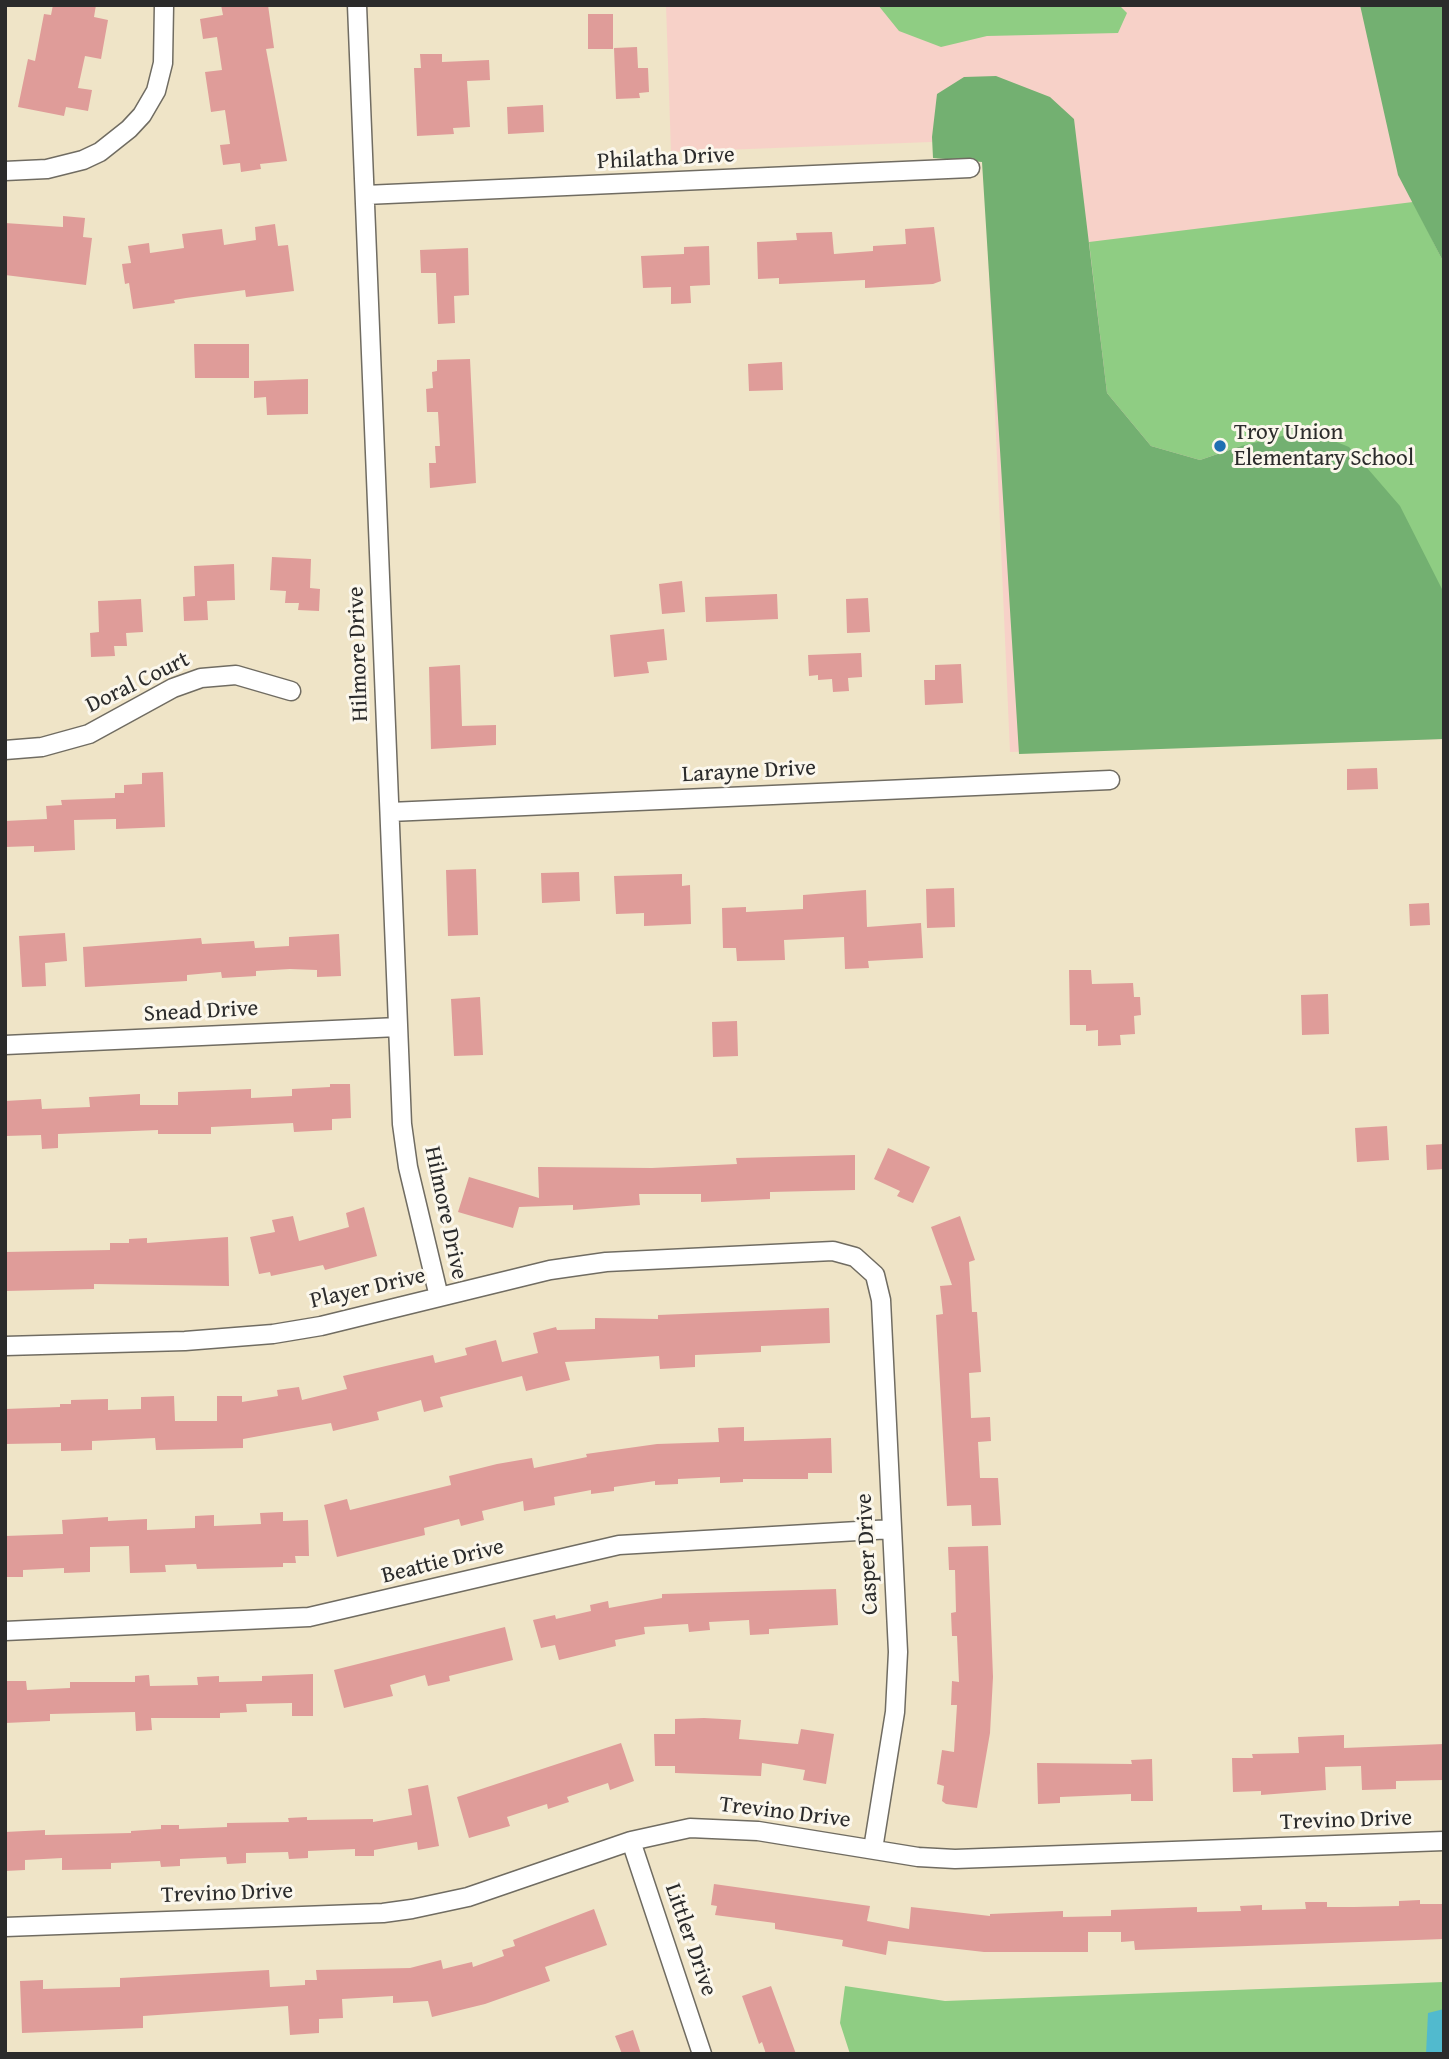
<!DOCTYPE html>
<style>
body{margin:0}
#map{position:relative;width:1449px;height:2059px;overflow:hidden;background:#efe4c7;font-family:"Gentium Book Plus",serif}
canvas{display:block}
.frame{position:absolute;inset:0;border:7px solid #2b2b2b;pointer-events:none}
</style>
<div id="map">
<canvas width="1449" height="2059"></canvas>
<div class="frame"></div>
</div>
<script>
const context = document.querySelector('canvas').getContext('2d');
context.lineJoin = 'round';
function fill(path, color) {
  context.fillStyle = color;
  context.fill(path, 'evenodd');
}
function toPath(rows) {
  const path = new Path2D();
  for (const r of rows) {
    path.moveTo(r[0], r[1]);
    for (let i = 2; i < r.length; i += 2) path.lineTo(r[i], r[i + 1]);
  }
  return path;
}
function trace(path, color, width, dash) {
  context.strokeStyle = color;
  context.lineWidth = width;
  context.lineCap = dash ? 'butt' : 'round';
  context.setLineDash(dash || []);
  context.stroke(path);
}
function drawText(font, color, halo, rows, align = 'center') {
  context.font = font + ' "Gentium Book Plus",serif';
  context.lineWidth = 6;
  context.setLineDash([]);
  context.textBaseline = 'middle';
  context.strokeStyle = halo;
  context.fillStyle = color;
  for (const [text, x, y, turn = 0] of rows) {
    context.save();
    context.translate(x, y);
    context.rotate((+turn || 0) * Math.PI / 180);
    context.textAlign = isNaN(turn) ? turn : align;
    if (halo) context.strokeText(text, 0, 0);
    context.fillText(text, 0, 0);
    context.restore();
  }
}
fill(toPath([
 [666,5,1398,5,1444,124,1444,739,1010,752,983,140,671,152]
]), '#f7d1c8');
fill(toPath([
 [878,5,1119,5,1127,13,1118,33,987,36,941,47,899,31],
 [1413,202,1444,263,1444,593,1241,446,1200,460,1151,446,1107,393,1089,242],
 [1444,1982,1444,2054,850,2054,840,2023,845,1986,945,2001]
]), '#8fcd83');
fill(toPath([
 [1360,5,1444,5,1444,263,1398,175],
 [996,76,1050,97,1074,119,1107,393,1151,446,1200,460,1241,446,1307,430,1349,447,1400,506,1444,593,1444,739,1019,754,982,162,933,158,932,137,937,94,964,77]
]), '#73b071');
fill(toPath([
 [1444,2009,1444,2054,1426,2054,1428,2013]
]), '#51bace');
fill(toPath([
 [53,5,96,5,94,17,108,20,101,59,85,56,78,88,92,90,88,111,66,107,64,116,18,107,28,59,35,61,44,14,51,15],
 [221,5,268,5,274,48,266,49,287,161,260,164,261,169,241,172,240,163,223,165,220,145,230,144,225,110,211,112,205,72,222,70,217,37,203,39,200,19,223,15],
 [588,14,613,14,613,49,588,49],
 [637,47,638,68,648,68,649,92,639,93,640,98,616,99,614,48],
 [420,54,442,54,442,62,489,60,490,80,467,81,470,127,453,128,454,134,417,136,414,68,421,68],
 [543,105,544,132,508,134,507,107],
 [63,216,85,218,83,237,92,238,86,285,5,275,5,223,63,227],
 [275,224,278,246,288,245,294,291,246,297,245,290,186,298,174,300,175,303,133,309,129,283,125,284,122,264,131,263,128,246,149,243,150,253,184,248,182,234,222,229,224,245,256,240,255,227],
 [934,227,941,281,933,284,865,288,865,280,779,284,779,278,758,279,757,242,797,240,796,233,832,232,834,254,873,251,873,246,906,244,905,229],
 [709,246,710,285,690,286,691,303,671,304,671,287,643,288,641,256,684,254,684,247],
 [468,248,469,295,454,296,455,323,438,324,436,273,421,273,420,250],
 [194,344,249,344,249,378,195,378],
 [470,359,476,483,430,488,429,463,436,463,435,446,440,446,438,412,427,412,426,389,433,388,432,372,437,371,437,360],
 [782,362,783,390,749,391,748,364],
 [308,379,308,414,267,415,266,397,254,398,254,381],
 [272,557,311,559,310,588,320,589,319,611,298,610,299,603,285,603,286,591,270,590],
 [234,564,235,600,207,601,208,620,184,621,183,597,195,596,194,566],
 [682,581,685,612,662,614,659,584],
 [777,594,778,619,706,622,705,597],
 [868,598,870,632,847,633,846,599],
 [141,599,143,632,126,633,127,646,114,646,115,656,91,657,90,633,99,632,98,601],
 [664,629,667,660,647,662,649,673,614,677,610,635],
 [861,653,862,677,848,678,849,691,833,692,832,679,818,680,818,675,809,676,808,655],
 [961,664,963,703,925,705,924,680,935,680,935,665],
 [460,665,462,726,496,725,496,745,431,749,429,667],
 [1377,768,1378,789,1347,790,1347,769],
 [163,772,165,827,116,829,116,819,74,820,75,850,34,852,34,846,5,847,5,821,47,819,46,806,62,805,61,800,115,798,115,793,124,793,124,785,142,784,142,773],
 [476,869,478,935,448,936,446,870],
 [579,872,580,901,542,903,541,873],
 [682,874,682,886,690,885,691,924,644,926,644,913,616,914,614,876],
 [954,888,955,927,927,928,926,889],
 [866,890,867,927,921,923,923,958,868,961,869,968,845,969,844,937,784,940,785,960,737,961,736,948,723,948,722,908,746,907,746,912,803,909,803,895],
 [1429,903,1430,925,1410,926,1409,904],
 [65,933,67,961,45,963,46,986,22,987,19,936],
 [339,934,341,976,317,977,317,970,290,969,256,971,256,976,222,978,221,972,187,975,187,981,85,987,83,947,201,938,202,944,254,941,255,948,289,946,289,937],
 [1069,970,1091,970,1092,984,1133,983,1134,997,1140,997,1141,1015,1134,1016,1135,1034,1120,1035,1121,1045,1098,1046,1098,1030,1086,1031,1086,1025,1070,1025],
 [1328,994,1329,1034,1302,1035,1301,995],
 [480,997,483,1055,454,1056,451,999],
 [737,1021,738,1056,713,1057,712,1022],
 [330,1084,350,1084,351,1118,332,1119,332,1130,294,1132,293,1123,211,1127,211,1134,158,1134,158,1130,58,1134,58,1148,42,1149,41,1135,5,1136,5,1101,41,1099,42,1109,90,1107,89,1097,140,1094,140,1105,178,1105,178,1092,251,1089,251,1098,292,1096,292,1089,330,1087],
 [1387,1126,1389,1160,1357,1162,1355,1128],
 [1444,1144,1444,1169,1427,1170,1426,1145],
 [888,1148,930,1167,913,1203,897,1196,900,1191,874,1179],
 [855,1155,855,1190,770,1192,770,1199,701,1202,701,1194,639,1194,640,1205,573,1210,573,1205,519,1207,513,1228,458,1212,469,1177,539,1198,538,1167,652,1168,737,1164,736,1158],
 [364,1207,377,1256,325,1270,323,1265,271,1276,270,1272,259,1274,250,1237,275,1232,272,1220,293,1216,299,1241,349,1227,346,1213],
 [960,1216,975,1260,969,1262,972,1312,977,1312,981,1372,969,1373,971,1418,990,1417,991,1441,978,1442,980,1478,998,1478,1001,1525,972,1526,971,1505,947,1506,936,1315,943,1314,940,1286,952,1285,931,1227],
 [228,1237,229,1286,94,1284,94,1289,5,1291,5,1252,110,1250,110,1243,129,1243,129,1239,147,1238,147,1243],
 [829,1308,830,1343,761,1346,761,1352,695,1355,695,1367,660,1369,659,1356,565,1362,570,1380,526,1391,522,1376,440,1397,443,1407,424,1412,421,1400,377,1412,379,1420,333,1431,331,1423,243,1439,243,1448,156,1450,155,1438,92,1441,92,1450,61,1451,61,1443,5,1444,5,1409,60,1407,60,1404,71,1404,71,1400,108,1399,108,1410,141,1409,141,1397,174,1396,175,1421,217,1421,217,1396,242,1396,242,1402,278,1396,277,1390,299,1387,302,1400,347,1389,343,1376,433,1355,435,1363,467,1355,465,1348,496,1340,502,1362,538,1353,533,1333,556,1327,557,1330,595,1329,595,1318,658,1319,658,1315],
 [744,1427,744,1441,831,1438,832,1473,808,1473,808,1479,743,1479,743,1482,720,1483,720,1477,678,1479,678,1484,655,1485,655,1481,614,1487,614,1491,591,1494,591,1490,554,1497,555,1505,524,1511,523,1501,482,1511,484,1520,461,1526,459,1519,424,1528,425,1535,337,1557,324,1505,347,1499,350,1510,451,1485,449,1476,497,1464,532,1458,534,1468,587,1457,586,1454,657,1444,719,1442,718,1428],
 [283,1512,283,1521,308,1520,309,1556,295,1556,296,1563,283,1563,283,1567,197,1569,196,1564,165,1565,166,1572,130,1573,129,1546,90,1547,90,1572,64,1573,64,1568,23,1570,23,1577,5,1577,5,1536,63,1534,62,1520,108,1517,108,1521,147,1519,147,1530,195,1528,195,1516,214,1515,214,1526,261,1524,260,1513],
 [988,1546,993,1677,990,1733,977,1808,946,1804,942,1801,944,1786,937,1784,942,1750,954,1752,957,1705,951,1705,952,1681,959,1682,957,1636,952,1636,951,1613,956,1612,955,1570,949,1570,948,1547],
 [836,1589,838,1625,769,1629,769,1634,750,1635,749,1620,709,1622,710,1630,689,1632,688,1624,644,1627,645,1634,615,1640,616,1646,559,1660,555,1645,541,1648,533,1620,555,1615,556,1619,591,1611,590,1605,608,1601,609,1608,662,1598,662,1594],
 [505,1627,513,1660,449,1676,450,1681,428,1686,425,1675,390,1685,393,1696,344,1708,334,1670],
 [313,1674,313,1716,292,1716,292,1703,246,1704,247,1712,220,1713,220,1718,151,1718,152,1730,136,1731,135,1712,50,1714,50,1721,5,1723,5,1681,26,1681,27,1690,70,1688,70,1682,135,1682,135,1676,149,1675,150,1686,198,1685,197,1677,219,1676,219,1682,262,1681,262,1676],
 [704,1718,741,1720,739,1739,798,1744,801,1729,834,1734,826,1784,803,1780,805,1770,762,1763,761,1776,675,1773,675,1766,655,1766,654,1734,675,1734,675,1719],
 [1344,1735,1344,1748,1444,1744,1444,1780,1396,1781,1396,1789,1362,1790,1361,1766,1325,1767,1326,1790,1261,1795,1261,1791,1233,1792,1232,1758,1253,1758,1252,1754,1299,1753,1298,1737],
 [621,1743,634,1781,610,1790,608,1783,567,1797,569,1802,548,1809,547,1804,507,1817,510,1826,469,1838,457,1797],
 [1152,1759,1153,1801,1131,1801,1131,1794,1060,1797,1060,1803,1038,1804,1037,1763,1132,1764,1131,1760],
 [428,1785,439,1846,418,1850,417,1842,374,1850,374,1856,355,1856,355,1849,308,1851,308,1858,289,1859,288,1852,246,1853,246,1863,227,1864,226,1857,180,1859,180,1866,161,1867,160,1861,111,1863,111,1869,62,1870,62,1858,25,1860,25,1870,5,1871,5,1832,45,1830,45,1835,131,1833,131,1831,161,1829,161,1825,179,1825,179,1829,227,1827,227,1823,289,1822,288,1818,307,1817,307,1820,373,1819,373,1822,412,1815,408,1789],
 [714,1884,870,1906,867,1921,909,1929,911,1907,990,1916,990,1914,1063,1911,1063,1917,1111,1916,1111,1910,1197,1907,1197,1912,1241,1911,1240,1906,1262,1905,1262,1910,1306,1909,1305,1902,1327,1902,1327,1907,1354,1907,1399,1906,1399,1901,1420,1900,1420,1904,1444,1904,1444,1939,1135,1950,1134,1941,1121,1942,1121,1932,1088,1932,1088,1952,984,1952,888,1941,886,1955,842,1946,843,1940,775,1929,775,1923,715,1915,717,1906,711,1905],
 [594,1909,607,1945,545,1967,550,1981,485,2004,432,2017,428,2001,393,2003,393,1996,342,1999,343,2018,319,2019,319,2033,290,2035,288,2006,143,2016,143,2028,22,2033,20,1981,43,1980,43,1989,120,1987,120,1978,269,1970,270,1987,305,1985,305,1980,317,1980,316,1970,410,1968,441,1960,443,1969,472,1962,473,1967,504,1956,502,1950,515,1946,513,1940],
 [771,1986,796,2054,766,2054,762,2042,759,2044,742,1996],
 [633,2030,641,2054,622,2054,615,2036]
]), '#df9c99');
const minor = toPath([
 [357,5,402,1124,408,1167,439,1297],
 [5,171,47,169,83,160,100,152,129,129,142,115,156,91,163,63,164,5],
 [365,195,970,168],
 [5,750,42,747,89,734,173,688,201,678,236,675,291,691],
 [390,812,1110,780],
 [5,1045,398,1027],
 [5,1346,185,1341,273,1334,321,1326,550,1270,606,1262,833,1251,855,1257,875,1275,881,1300,898,1652,895,1712,873,1849],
 [5,1631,309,1617,619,1545,892,1529],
 [631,1841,702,2054],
 [5,1927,383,1913,412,1909,468,1897,631,1841,690,1828,758,1831,918,1857,955,1859,1444,1841]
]);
trace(minor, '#706c62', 21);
trace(minor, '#fff', 18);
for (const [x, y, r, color] of [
 [1220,446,7,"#1f6fb2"]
]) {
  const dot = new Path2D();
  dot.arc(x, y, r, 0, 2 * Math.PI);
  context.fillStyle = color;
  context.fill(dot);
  trace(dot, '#fbf7ec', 2.5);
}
drawText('23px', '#2b2b2b', '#fbf7ec', [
 ["Philatha Drive",666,159,-3],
 ["Hilmore Drive",359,654,-92],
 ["Doral Court",138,683,-26],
 ["Larayne Drive",749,772,-3],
 ["Snead Drive",201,1012,-3],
 ["Hilmore Drive",445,1213,78],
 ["Player Drive",368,1289,-13],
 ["Casper Drive",868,1554,-93],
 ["Beattie Drive",443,1562,-14],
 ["Trevino Drive",785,1813,7],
 ["Trevino Drive",1346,1821,-2],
 ["Trevino Drive",227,1894,-2],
 ["Littler Drive",690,1940,71]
]);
drawText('23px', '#2b2b2b', '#fbf7ec', [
 ["Troy Union",1234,433],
 ["Elementary School",1234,459]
], 'left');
</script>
